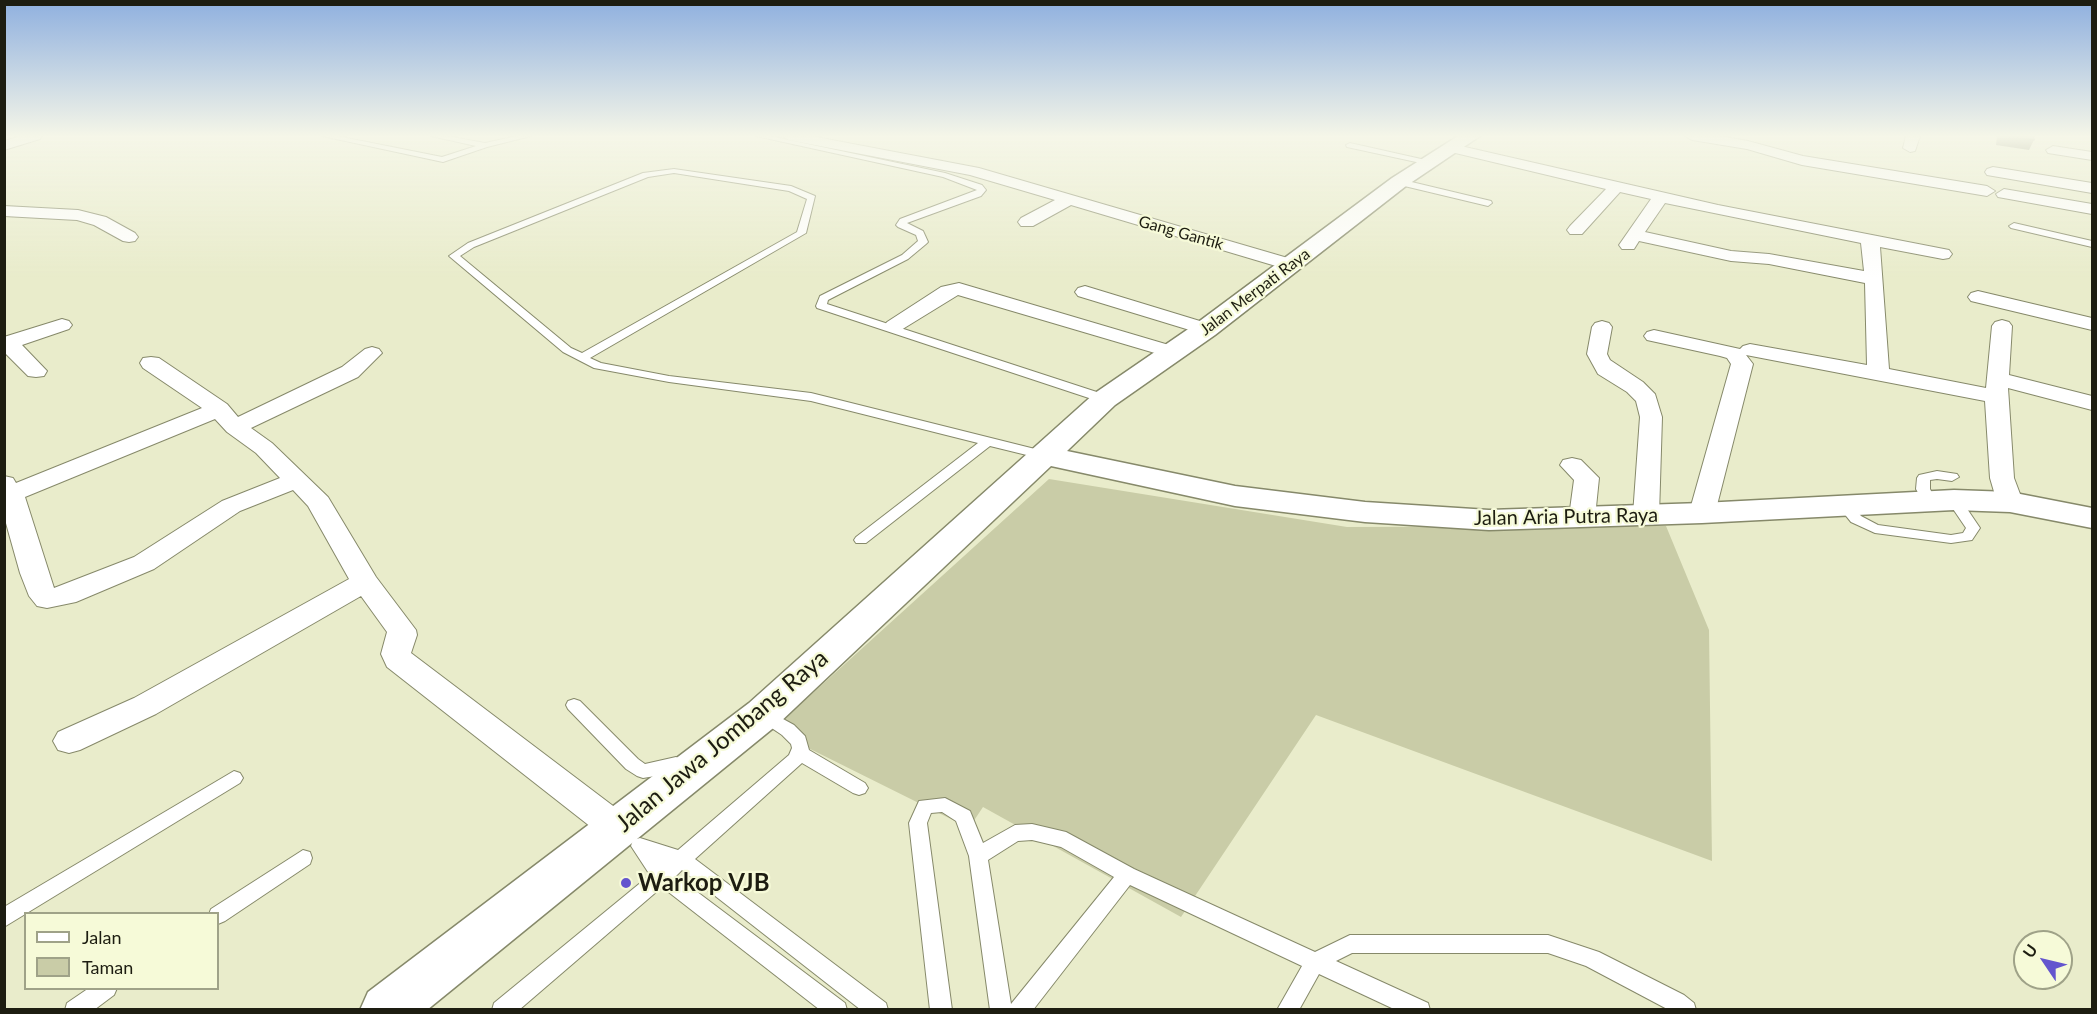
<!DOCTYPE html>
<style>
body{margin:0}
#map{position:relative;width:2097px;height:1014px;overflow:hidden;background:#e9eccb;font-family:Lato,sans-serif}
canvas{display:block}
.frame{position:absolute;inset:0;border:6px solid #1d1d11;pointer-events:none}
.legend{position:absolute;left:24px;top:912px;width:195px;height:78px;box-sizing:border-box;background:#f6fad8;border:2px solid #9fa288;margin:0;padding:8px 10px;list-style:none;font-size:18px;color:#1d1d11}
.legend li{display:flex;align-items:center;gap:12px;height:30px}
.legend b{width:30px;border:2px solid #9fa288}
.north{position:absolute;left:2013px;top:930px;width:60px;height:60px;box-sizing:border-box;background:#f6fad8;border:2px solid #9fa288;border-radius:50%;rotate:305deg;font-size:16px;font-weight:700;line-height:24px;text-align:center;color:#1d1d11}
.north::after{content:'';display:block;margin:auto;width:21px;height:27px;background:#6455ce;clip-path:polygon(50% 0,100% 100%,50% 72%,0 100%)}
</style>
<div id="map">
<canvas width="2097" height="1014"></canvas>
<div class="frame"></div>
<ul class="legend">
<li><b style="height:8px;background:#fff"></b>Jalan</li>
<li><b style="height:16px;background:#c9cca7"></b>Taman</li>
</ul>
<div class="north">U</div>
</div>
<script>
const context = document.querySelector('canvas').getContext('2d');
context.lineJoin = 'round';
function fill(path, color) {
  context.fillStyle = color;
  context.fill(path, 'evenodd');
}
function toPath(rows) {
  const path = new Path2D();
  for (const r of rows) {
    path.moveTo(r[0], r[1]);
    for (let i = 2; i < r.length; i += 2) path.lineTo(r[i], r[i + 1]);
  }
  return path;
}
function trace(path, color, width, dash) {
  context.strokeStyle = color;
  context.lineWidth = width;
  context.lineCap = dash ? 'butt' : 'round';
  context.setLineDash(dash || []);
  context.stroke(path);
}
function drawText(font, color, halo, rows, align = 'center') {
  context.font = font + ' Lato,sans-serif';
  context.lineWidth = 4.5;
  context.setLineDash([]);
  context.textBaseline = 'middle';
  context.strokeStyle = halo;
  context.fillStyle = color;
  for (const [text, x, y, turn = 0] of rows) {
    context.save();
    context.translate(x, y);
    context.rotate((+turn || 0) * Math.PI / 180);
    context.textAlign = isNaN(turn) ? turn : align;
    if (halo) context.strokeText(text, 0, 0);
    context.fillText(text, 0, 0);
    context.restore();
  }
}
fill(toPath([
 [1049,479,1347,527,1666,526,1709,630,1712,861,1316,715,1181,917,983,807,969,828,772,730]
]), '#c9cca7');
const service = toPath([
 [322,136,337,136,442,157,476,146,431,136,447,136,485,143,517,136,531,136,487,147,443,162,322,136],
 [756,136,770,136,945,173,982,185,986,190,981,196,907,223,923,231,928,242,926,244,908,259,828,300,827,304,1109,396,1111,399,1109,402,1101,402,817,308,816,306,820,296,902,255,918,241,916,235,898,227,896,225,900,219,977,190,943,177,756,136],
 [1350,143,1430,161,1434,163,1430,165,1347,147,1346,145,1350,143],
 [674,169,791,186,815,196,806,233,590,358,601,363,669,376,811,393,1047,452,1049,455,1047,458,1043,459,990,446,866,543,856,543,854,540,856,537,978,443,811,401,669,382,594,368,563,352,449,256,468,243,643,173,674,169],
 [674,173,789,191,807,199,797,232,582,353,571,348,460,256,474,247,648,177,674,173],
 [1399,179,1491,201,1492,203,1488,206,1396,184,1396,180,1399,179],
 [2014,223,2092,241,2092,247,2011,228,2009,226,2014,223],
 [1937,471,1957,474,1959,477,1952,481,1937,479,1930,480,1930,489,1936,501,1929,505,1924,504,1916,489,1917,478,1919,475,1937,471],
 [1954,496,1959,497,1980,528,1972,540,1951,543,1875,533,1851,522,1838,506,1845,502,1850,503,1861,516,1878,525,1951,535,1963,533,1966,528,1947,500,1954,496],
 [574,699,580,701,638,759,645,764,676,757,686,761,689,766,686,771,643,778,637,776,626,769,568,709,566,705,568,701,574,699],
 [763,708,794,725,805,736,809,750,865,783,868,788,865,793,859,795,853,793,802,763,695,859,886,1003,888,1010,861,1010,682,870,676,876,845,1003,847,1010,820,1010,662,887,519,1010,492,1010,494,1003,650,875,631,846,633,840,640,838,678,850,789,755,792,748,791,744,782,735,757,718,755,714,757,710,763,708],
 [234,771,240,773,243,778,240,783,4,927,4,907,234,771],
 [945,798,970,811,983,843,1015,825,1032,824,1066,832,1134,869,1315,952,1350,935,1548,935,1599,952,1684,995,1694,1003,1696,1010,1669,1010,1586,966,1548,953,1352,953,1336,961,1428,1003,1430,1010,1396,1010,1319,974,1299,1010,1277,1010,1302,966,1130,885,1033,1010,990,1010,969,856,956,821,942,812,931,813,927,823,952,1010,930,1010,909,823,919,801,945,798],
 [1032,840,1061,847,1114,877,1011,1004,988,860,1018,841,1032,840],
 [303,850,310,852,312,858,310,864,225,921,218,924,218,914,209,914,211,909,303,850],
 [89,988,117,988,114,995,94,1010,65,1010,67,1003,89,988]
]);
const minor = toPath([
 [21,136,42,136,40,139,4,150,4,141,21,136],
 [782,136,811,136,979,168,1298,261,1301,265,1298,269,1292,271,1286,269,1071,205,1033,226,1021,226,1018,222,1021,218,1055,200,970,175,789,140,782,136],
 [1685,136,1719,136,1748,141,1803,156,1987,186,1995,191,1987,196,1802,165,1747,149,1692,140,1685,136],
 [1906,136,1920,136,1915,151,1910,152,1903,148,1906,136],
 [1452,144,1718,205,1949,250,1952,254,1949,258,1943,259,1880,247,1889,369,1986,388,1992,326,1995,322,2002,320,2009,322,2012,326,2009,375,2092,396,2092,410,2008,388,2014,478,2023,502,2019,507,2010,510,2001,507,1997,502,1990,478,1985,401,1746,355,1753,364,1715,513,1711,519,1702,521,1693,519,1689,513,1731,364,1727,358,1720,356,1647,340,1644,336,1647,332,1654,330,1740,349,1743,346,1750,344,1867,365,1865,283,1769,264,1731,261,1639,241,1634,249,1622,249,1619,245,1651,199,1620,192,1582,234,1570,234,1567,230,1570,226,1606,189,1447,151,1445,148,1447,145,1452,144],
 [1665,203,1861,243,1864,271,1769,254,1731,251,1645,232,1665,203],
 [2053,146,2092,152,2092,160,2048,153,2046,150,2053,146],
 [1993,167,2092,183,2092,193,1987,175,1985,172,1987,169,1993,167],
 [2004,189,2092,204,2092,214,1998,197,1996,194,2004,189],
 [4,206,78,210,106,217,135,233,138,237,135,241,129,242,123,241,94,225,77,220,4,216,4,206],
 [959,283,1179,348,1182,352,1179,356,1172,358,1165,356,958,295,901,330,887,330,884,326,887,322,941,287,959,283],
 [1085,286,1213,325,1216,329,1213,333,1206,335,1078,296,1075,292,1078,288,1085,286],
 [1978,291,2092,318,2092,330,1971,301,1968,297,1971,293,1978,291],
 [62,319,69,321,72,325,69,329,22,345,47,371,44,376,36,377,28,376,4,352,4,337,62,319],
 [1602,321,1609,323,1612,327,1607,354,1610,360,1643,382,1655,394,1662,417,1659,515,1655,521,1646,523,1637,521,1633,515,1640,417,1636,401,1627,392,1598,374,1587,354,1592,327,1595,323,1602,321],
 [372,347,379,349,382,353,358,377,251,428,272,443,328,497,376,577,416,630,417,635,411,653,629,818,634,828,629,838,617,842,605,838,387,667,381,654,387,632,361,596,156,714,80,750,69,753,58,750,53,741,58,732,134,698,349,579,308,506,293,490,240,511,154,569,76,602,47,608,37,606,29,596,20,573,4,516,4,476,13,478,16,483,202,408,143,368,140,363,143,358,151,357,159,358,227,404,238,417,342,367,365,349,372,347],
 [215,419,227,432,256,453,280,478,222,501,134,557,54,588,25,497,215,419],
 [1572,458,1581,460,1599,478,1595,517,1591,523,1582,525,1573,523,1569,517,1574,480,1560,465,1563,460,1572,458]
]);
const secondary = toPath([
 [1458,136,1480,136,1406,186,1215,335,1115,405,1067,451,1235,486,1365,502,1489,510,1702,503,1954,490,2010,492,2092,508,2092,528,2010,512,1954,510,1702,523,1489,530,1365,522,1235,506,1051,466,777,725,427,1010,360,1010,368,992,749,703,1095,393,1197,323,1392,178,1458,136]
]);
trace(service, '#86896a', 2);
trace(minor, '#86896a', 2);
trace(secondary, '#86896a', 3);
fill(service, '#fff');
fill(minor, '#fff');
fill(secondary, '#fff');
fill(toPath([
 [1997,136,2034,136,2034,140,2029,150,1996,145]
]), '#6a6c53');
const building = toPath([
 [2005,136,2034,136,2034,140,2005,136]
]);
fill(building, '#7b7e60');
trace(building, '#565843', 1.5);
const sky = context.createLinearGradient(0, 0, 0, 278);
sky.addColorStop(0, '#8fb0df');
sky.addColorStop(0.49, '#f5f6e8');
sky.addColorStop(1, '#f5f6e800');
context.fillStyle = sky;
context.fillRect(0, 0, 2097, 278);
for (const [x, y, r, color] of [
 [626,883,6,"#6455ce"]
]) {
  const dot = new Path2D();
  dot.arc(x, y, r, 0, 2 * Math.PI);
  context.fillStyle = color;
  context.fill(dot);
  trace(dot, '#f6fad8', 2);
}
drawText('16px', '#1d1d11', '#f6fad8', [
 ["Gang Gantik",1181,233,16],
 ["Jalan Merpati Raya",1255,292,-37]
]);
drawText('20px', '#1d1d11', '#f6fad8', [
 ["Jalan Aria Putra Raya",1566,517,-1]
]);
drawText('24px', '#1d1d11', '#f6fad8', [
 ["Jalan Jawa Jombang Raya",722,741,-40]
]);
drawText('bold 24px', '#1d1d11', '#f6fad8', [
 ["Warkop VJB",638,883]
], 'left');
</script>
